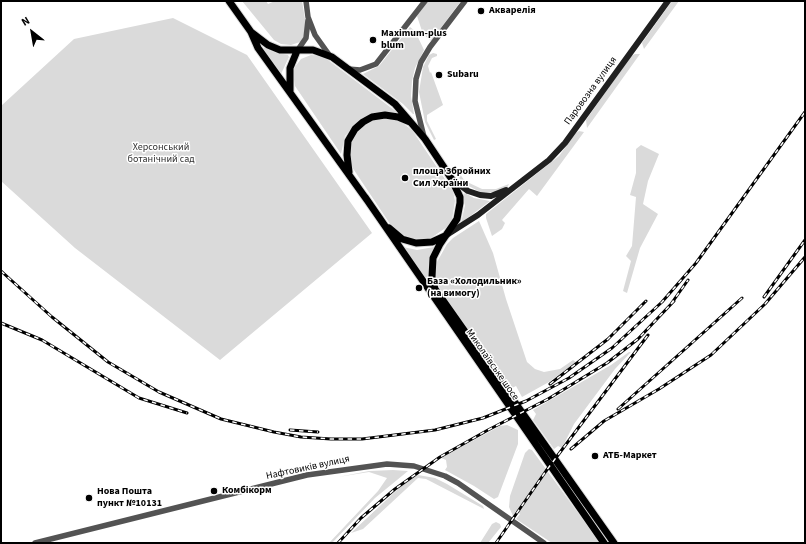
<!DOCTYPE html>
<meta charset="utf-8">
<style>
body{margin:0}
#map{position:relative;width:806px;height:544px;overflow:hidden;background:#fff;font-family:"Source Sans 3",sans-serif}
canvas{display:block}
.frame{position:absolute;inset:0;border:2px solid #000;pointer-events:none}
.north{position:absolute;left:12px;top:12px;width:40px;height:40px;-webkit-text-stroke:3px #fff;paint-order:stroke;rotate:329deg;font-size:11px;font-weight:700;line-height:16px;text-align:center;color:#000}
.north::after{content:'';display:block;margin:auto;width:14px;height:18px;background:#000;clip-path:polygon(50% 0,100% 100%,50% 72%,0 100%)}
</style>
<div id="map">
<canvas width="806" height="544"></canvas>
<div class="frame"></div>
<div class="north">N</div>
</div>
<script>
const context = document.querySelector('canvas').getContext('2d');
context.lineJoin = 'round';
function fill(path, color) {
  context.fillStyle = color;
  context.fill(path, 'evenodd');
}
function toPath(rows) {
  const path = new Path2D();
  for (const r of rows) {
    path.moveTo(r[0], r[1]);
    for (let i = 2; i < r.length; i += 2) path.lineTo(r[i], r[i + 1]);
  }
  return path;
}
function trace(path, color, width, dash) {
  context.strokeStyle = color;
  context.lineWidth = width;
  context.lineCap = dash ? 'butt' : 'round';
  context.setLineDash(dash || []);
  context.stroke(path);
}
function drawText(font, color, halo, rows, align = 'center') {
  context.font = font + ' "Source Sans 3",sans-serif';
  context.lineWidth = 3;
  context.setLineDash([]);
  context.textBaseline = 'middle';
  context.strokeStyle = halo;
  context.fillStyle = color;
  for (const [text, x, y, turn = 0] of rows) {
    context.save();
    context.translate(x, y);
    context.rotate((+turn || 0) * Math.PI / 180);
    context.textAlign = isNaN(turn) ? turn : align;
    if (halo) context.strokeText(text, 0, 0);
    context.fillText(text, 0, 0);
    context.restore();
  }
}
fill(toPath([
 [242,1,266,1,268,4,275,1,302,1,306,25,304,38,300,42,291,45,281,44,274,40],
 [428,1,461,1,431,41,423,34,417,16],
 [672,1,679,1,644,49,642,43],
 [173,18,247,55,372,233,220,360,75,248,1,181,1,106,74,39],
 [410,27,415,31,424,50,415,68,412,81,411,96,414,114,413,114,403,104,363,74,379,66],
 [265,47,273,52,288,55,289,57,281,74,263,49],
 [433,53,437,54,437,56,432,58,428,66,430,73,431,72,443,105,427,115,427,121,436,139,434,140,425,122,419,92,423,67,429,55],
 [635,54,640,54,587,128,586,120,631,56],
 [311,55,323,56,328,60,398,113,377,112,358,121,345,136,341,154,295,86,293,73,294,68,301,59],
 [387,118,401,122,412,130,453,191,455,201,452,220,447,227,431,238,412,239,394,230,350,164,349,143,360,127,373,119],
 [579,131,584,132,537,196,529,189,502,220,505,223,502,229,492,236,486,218,486,214,559,156,576,133],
 [641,145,659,154,648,181,643,204,658,214,640,248,627,293,623,291,631,261,626,256,632,246,636,197,630,195,636,173,636,149],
 [456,169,465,181,482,189,496,189,509,184,507,188,495,192,480,192,463,183,456,174,455,171],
 [465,193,474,198,490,201,461,223,465,205,463,195],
 [479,221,493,253,506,299,527,362,535,369,544,372,560,369,573,360,576,362,549,382,522,397,516,386,510,389,443,295,435,277,437,262,447,244,453,238],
 [403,247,417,250,434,247,428,265,429,284],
 [629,352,631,352,615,369,574,424,562,448,558,446,554,449,533,420,536,414,533,410,611,365],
 [507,425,518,430,518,444,498,497,494,499,474,486,445,470,447,467,446,460,441,458,500,426],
 [529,449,532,450,600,543,552,543,516,519,520,514,516,511,513,516,509,507,510,496,525,453],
 [393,470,408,471,375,498,332,543,329,543,378,491,387,478,369,472,338,477,369,471],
 [418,475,435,478,447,484,483,506,484,509,426,479,418,478,363,529,351,533,398,489,412,477],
 [496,522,500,524,501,527,488,543,480,543,492,524]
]), '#dadada');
const primary = toPath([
 [229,1,251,32,258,48,367,200],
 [251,32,268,45,280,50,313,50,332,57,395,104,425,139,451,178,460,197,460,203,457,219,440,244,433,258,432,277,435,289,614,543],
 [290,91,290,68,297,51],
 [349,172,347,155,348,141,355,129,363,122,372,117,385,115,398,117,410,122],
 [365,197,604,543],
 [389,228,402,239,416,243,432,242,445,236]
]);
trace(primary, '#dbdbdb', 9);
trace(toPath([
 [306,1,308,17,315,35,330,56],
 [297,51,306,38,308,20],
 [348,69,360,70,376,64,425,1],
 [424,137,415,101,416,79,421,62,430,47,465,1],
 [35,543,307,475,387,464,414,466,445,476,458,483,544,543]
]), '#535353', 5.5);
trace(toPath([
 [452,179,468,191,480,195,491,196,506,190],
 [445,236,478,215,549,160,565,143,668,1]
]), '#202020', 6);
trace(primary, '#000', 7);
const rail = toPath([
 [1,271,52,317,108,362,159,392,221,419,274,432,301,437,331,439,362,439,435,430,483,418,526,401,569,378,612,348,662,302,696,263,805,112],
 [764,297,805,240],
 [671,304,688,280],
 [1,323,42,340,139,398,187,413],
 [550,384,608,339,646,301],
 [618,409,742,298],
 [290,430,318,432],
 [571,449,604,421,659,389,711,355,765,304,805,257],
 [338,543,361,518,395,489,440,457,488,430,548,399,607,363,638,339,674,301],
 [496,543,546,471,648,335]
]);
trace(rail, '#000', 3);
trace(rail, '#fff', 1.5, [4.5]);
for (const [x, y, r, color] of [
 [481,11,4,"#000"],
 [373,40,4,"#000"],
 [439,75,4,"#000"],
 [405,178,4,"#000"],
 [419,288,4,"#000"],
 [595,456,4,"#000"],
 [214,491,4,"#000"],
 [89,498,4,"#000"]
]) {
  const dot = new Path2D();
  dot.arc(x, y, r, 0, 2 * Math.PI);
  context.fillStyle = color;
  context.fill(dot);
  trace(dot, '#fff', 1.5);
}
drawText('bold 10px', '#000', '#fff', [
 ["Акварелія",489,11],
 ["Maximum-plus",381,34],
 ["blum",381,46],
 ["Subaru",447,75],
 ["площа Збройних",413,172],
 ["Сил України",413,184],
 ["База «Холодильник»",427,282],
 ["(на вимогу)",427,294],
 ["АТБ-Маркет",603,456],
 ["Комбікорм",222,491],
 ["Нова Пошта",97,492],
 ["пункт №10131",97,504]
], 'left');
drawText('10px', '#000', '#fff', [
 ["Паровозна вулиця",591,91,-54],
 ["Миколаївське шосе",492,365,55],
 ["Нафтовиків вулиця",308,468,-12]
]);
drawText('10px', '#313131', '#fff', [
 ["Херсонський",161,148],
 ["ботанічний сад",161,160]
]);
</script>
